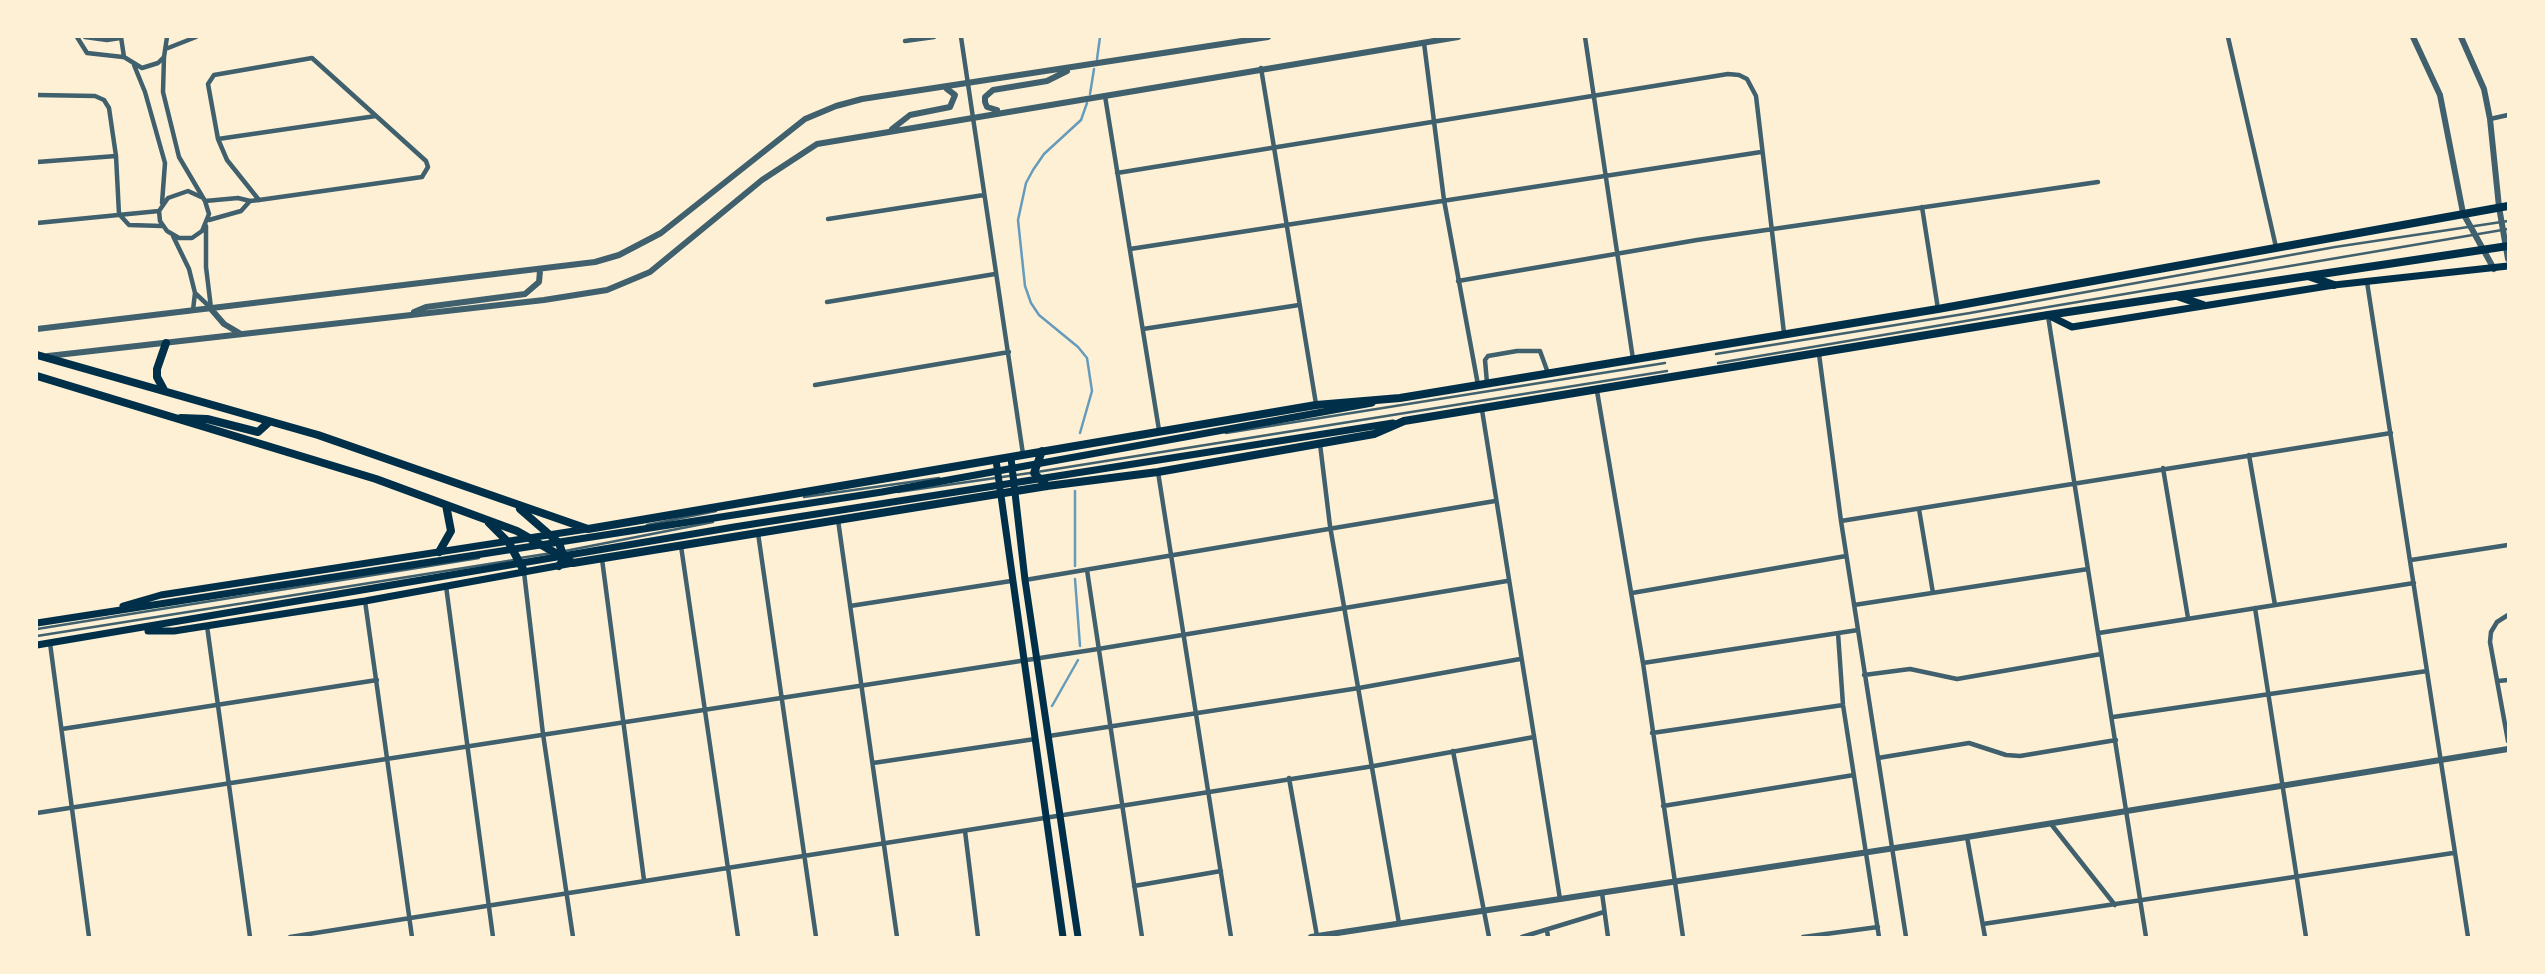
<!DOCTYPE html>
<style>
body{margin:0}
#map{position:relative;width:2545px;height:974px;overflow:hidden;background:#fdf0d5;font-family:"Work Sans",sans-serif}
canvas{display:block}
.frame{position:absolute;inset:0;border:38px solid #fdf0d5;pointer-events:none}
</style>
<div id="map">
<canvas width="2545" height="974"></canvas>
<div class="frame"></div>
</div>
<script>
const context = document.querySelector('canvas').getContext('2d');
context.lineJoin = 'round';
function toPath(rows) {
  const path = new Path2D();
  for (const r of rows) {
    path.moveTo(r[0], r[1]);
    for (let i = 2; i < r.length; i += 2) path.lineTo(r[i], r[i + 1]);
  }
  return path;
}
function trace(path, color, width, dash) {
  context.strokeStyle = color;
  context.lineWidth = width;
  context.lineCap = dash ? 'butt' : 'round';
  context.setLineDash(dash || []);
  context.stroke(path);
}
trace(toPath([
 [1097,59,1100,37],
 [1090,94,1094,69],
 [1080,433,1092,391,1087,358,1078,347,1039,315,1031,303,1025,286,1018,220,1026,183,1033,170,1044,154,1081,120,1087,103],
 [1075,566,1075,491],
 [1075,579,1080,646],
 [1052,706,1078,660]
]), '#669bbc', 2.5);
trace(toPath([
 [1716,354,1970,313,2335,247,2508,221],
 [1718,363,2508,229],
 [1226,433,1665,363],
 [1037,472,1667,371],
 [898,492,1030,473],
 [804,497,939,478],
 [647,525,716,511],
 [565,551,713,522],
 [520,558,552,553],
 [37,629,479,558],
 [37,636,514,560]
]), '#3f606c', 2.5);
trace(toPath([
 [77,37,87,53,123,57],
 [85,37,107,40,120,38],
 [121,37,124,57,142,68,158,63,164,57,167,37],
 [961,37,1023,454],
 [1585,37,1633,359],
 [2228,37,2276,247],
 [905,41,934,37],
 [1424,43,1444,200,1478,385],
 [168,48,196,37],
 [164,57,163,92,179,157,205,201,209,214,202,231,192,238,179,238,167,231,160,221,159,211,168,198,188,191,201,197],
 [134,65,145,92,165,163,162,203],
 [1261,68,1316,404],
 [37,95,95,96,104,100,109,108,116,156,119,214,129,225,162,226],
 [1105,96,1159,430],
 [2490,119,2508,115],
 [218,139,376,116],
 [37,162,116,156],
 [1117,173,1728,74,1739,75,1747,79,1756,96,1784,333],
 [205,201,238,198,250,201,259,200,422,177,428,167,426,161,312,58,214,75,208,84,218,139,227,160,259,200],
 [1922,207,1938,309],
 [828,219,984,195],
 [209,220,241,211,250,201],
 [37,223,159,211],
 [206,226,206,267,211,308],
 [173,236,189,269,195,293,193,310],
 [1130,249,1761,152],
 [1458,281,1697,240,2098,182],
 [2367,282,2468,937],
 [195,293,211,308],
 [827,302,995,274],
 [2048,316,2146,937],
 [1143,329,1299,305],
 [1819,354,1841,521,1906,937],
 [1487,383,1485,360,1488,356,1517,351,1540,351,1548,373],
 [815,385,1009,352],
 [1597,391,1643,663,1683,937],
 [1482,410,1560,899],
 [1320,444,1330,526,1399,923],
 [2249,455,2275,605],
 [2163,468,2188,618],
 [1158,472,1231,937],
 [1919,509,1933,593],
 [838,520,897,937],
 [1841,521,2391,433],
 [758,533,816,937],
 [681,546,738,937],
 [602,559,644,880],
 [2411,560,2508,545],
 [1087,570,1142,937],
 [524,572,543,734,573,937],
 [1025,580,1495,501],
 [446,586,493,937],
 [1632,593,1846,556],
 [365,601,412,937],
 [1854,605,2088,569],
 [850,606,1011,581],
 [2255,608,2306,937],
 [2508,615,2497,622,2491,632,2490,642,2508,741],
 [207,626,250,937],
 [1838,633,1843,705,1879,937],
 [2099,633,2414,583],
 [50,643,89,937],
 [1643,663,1858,630],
 [1864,675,1910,669,1957,679,2101,654],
 [2498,681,2508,680],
 [2113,717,2427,671],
 [62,729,377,680],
 [1652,733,1843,705],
 [1049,736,1359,688,1520,659],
 [1453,751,1489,937],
 [1878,758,1969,743,2006,755,2020,756,2116,740],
 [873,763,1035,739],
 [1289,778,1317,936],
 [1663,806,1854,775],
 [37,813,1098,649,1507,581],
 [2051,824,2115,905],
 [965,831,978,937],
 [1967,837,1985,937],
 [1134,886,1221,871],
 [1602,893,1608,937],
 [1983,924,2453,853],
 [1547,930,1548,937],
 [290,937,1374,766,1534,737],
 [1522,937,1604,912],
 [1803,937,1878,927]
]), '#3f606c', 4.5);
trace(toPath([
 [2413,37,2440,95,2463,213,2494,269],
 [2461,37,2484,89,2490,119,2499,207,2508,259],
 [997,110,987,107,985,102,985,97,993,90,1047,81,1067,71],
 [892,129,910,115,950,107,955,95,947,89],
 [211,309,224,324,241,334],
 [414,312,426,307,525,294,539,282,540,271],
 [37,329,595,262,619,255,661,233,805,119,836,106,862,99,1268,37],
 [48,356,544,300,607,290,650,272,762,180,817,144,1458,37],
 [1311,937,1967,837,2508,749]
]), '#3f606c', 6);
trace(toPath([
 [2048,315,2072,327,2334,285,2508,266],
 [1011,458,1025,580,1078,937],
 [996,460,1063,937],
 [123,606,161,595,587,529],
 [37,623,882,492,1372,403],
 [148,631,174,631,365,601,573,563],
 [37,645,734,527,1393,423]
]), '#003049', 7);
trace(toPath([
 [2308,276,2334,285],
 [2177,296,2203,305],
 [37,355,318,435,588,529,1316,405,1400,398,1938,309,2508,206],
 [37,376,376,479,517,531,573,563,1047,486,1158,472,1374,434,1404,421,2048,315,2508,246],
 [164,390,157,377,157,369,166,343],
 [181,418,207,419,258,432,269,422],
 [1042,451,1034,473,1047,486],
 [520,509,559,543,564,558,559,566],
 [489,523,509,543,524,571],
 [439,552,451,531,446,505]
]), '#003049', 8);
</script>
